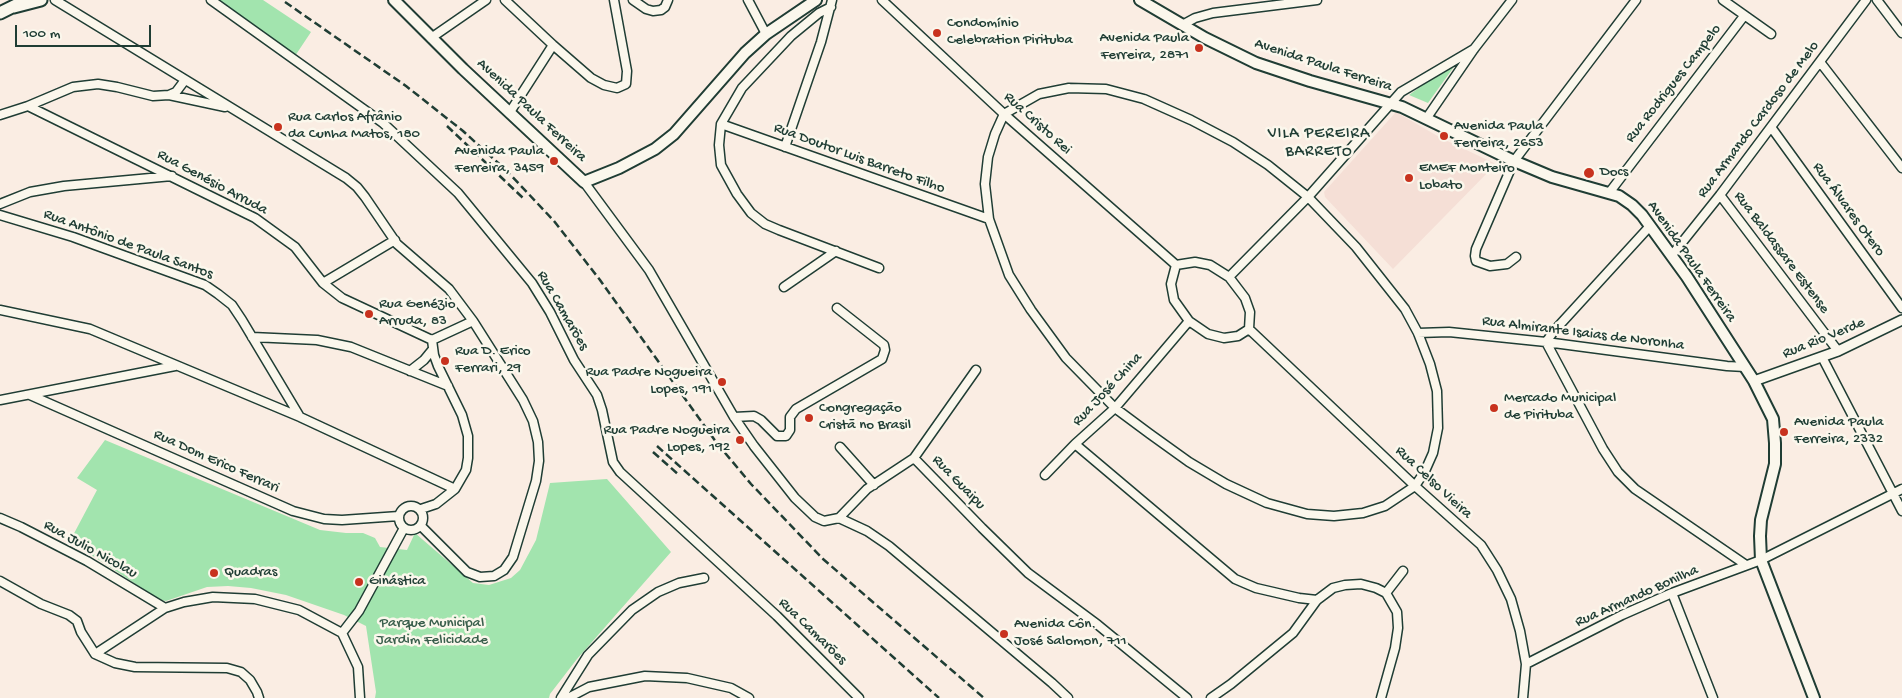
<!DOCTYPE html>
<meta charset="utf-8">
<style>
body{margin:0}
#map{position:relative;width:1902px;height:698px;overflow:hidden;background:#faede3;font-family:"Gochi Hand",sans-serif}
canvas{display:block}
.scale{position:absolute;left:15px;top:25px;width:136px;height:22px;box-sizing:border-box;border:2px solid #1f3d34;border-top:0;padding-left:6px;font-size:15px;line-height:18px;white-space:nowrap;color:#1f3d34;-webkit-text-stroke:4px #fbf7ec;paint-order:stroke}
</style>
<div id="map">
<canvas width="1902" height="698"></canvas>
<div class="scale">100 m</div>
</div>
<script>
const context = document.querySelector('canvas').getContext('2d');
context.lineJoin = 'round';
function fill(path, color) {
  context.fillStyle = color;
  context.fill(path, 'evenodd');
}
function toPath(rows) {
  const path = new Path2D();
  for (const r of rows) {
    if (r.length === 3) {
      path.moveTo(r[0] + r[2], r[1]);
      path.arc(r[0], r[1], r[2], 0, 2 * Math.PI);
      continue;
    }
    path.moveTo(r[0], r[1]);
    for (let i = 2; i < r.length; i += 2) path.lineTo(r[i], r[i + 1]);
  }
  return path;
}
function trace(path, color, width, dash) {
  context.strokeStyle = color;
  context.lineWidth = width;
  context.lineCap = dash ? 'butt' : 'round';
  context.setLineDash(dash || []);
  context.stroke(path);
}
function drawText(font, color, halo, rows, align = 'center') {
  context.font = font + ' "Gochi Hand",sans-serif';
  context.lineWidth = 5;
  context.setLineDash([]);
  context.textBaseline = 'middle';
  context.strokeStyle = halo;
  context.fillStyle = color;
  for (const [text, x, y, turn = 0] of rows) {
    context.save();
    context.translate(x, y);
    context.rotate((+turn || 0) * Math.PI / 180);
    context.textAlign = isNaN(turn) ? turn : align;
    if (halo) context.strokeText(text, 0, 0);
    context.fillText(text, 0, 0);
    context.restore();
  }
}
fill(toPath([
 [1396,112,1441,138,1496,164,1393,269,1325,197,1324,192]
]), '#f5dfd6');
fill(toPath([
 [218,0,263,0,311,32,295,56],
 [1461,57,1428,103,1409,95],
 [105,440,320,530,346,533,363,533,375,538,380,547,407,550,415,533,473,583,489,585,511,578,520,570,536,540,550,483,607,479,671,552,577,659,550,694,549,698,375,698,376,692,366,626,344,615,286,595,251,588,228,586,207,587,166,601,160,600,70,541,97,490,77,478]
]), '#a2e4ae');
const minor = toPath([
 [55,0,346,178,357,187,365,197,397,244,449,289,473,321,523,400,533,421,538,442,539,461,536,481,513,557,504,570,494,576,480,577,467,572,421,526],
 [211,0,383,123,458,193,532,283,550,312,574,360,597,395,602,410,613,462,620,472,777,616,859,698],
 [505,0,553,45,591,78,604,85,617,88,626,84,627,71,614,0],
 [633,0,646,9,653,11,661,10,665,7,668,0],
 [748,0,766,34],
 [882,0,1004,114,1176,265],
 [1723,0,1771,34],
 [1877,0,1902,33],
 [831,7,819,13,791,36,742,88,721,124,719,145,721,165,737,194,751,213,765,224,779,230,879,268],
 [1184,24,1195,18,1213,13,1317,0],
 [431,38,486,0],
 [1820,62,1902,168],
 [1069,88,1106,89,1144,99,1191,120,1233,142,1268,165,1308,197,1356,247,1405,309,1418,333,1430,364,1437,391,1438,428,1433,453,1425,471,1415,486,1385,506,1363,513,1334,516,1307,514,1267,503,1226,484,1189,462,1150,434,1115,408,1066,358,1031,310,1009,275,989,219,985,184,988,157,995,134,1004,114,1039,94,1069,88],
 [169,95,225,107],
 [28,106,73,87,98,84,117,87,153,96,169,95,176,92,185,80],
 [510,112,553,45],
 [0,115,28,106,255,218,295,247,323,283,342,298,432,340,473,321],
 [1426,119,1474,49,1512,0],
 [721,124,989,219],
 [1771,127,1902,308],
 [785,147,821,42,832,0],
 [584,182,649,270,734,417,754,446,795,498,815,517,824,521,839,518,867,531,889,546,1052,683,1068,698],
 [1609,193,1744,16],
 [1720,195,1838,351],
 [0,204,30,192,64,186,172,176],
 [0,215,73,237,205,285,218,294,232,305,242,320,300,417],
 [1672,255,1720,195,1866,0],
 [1516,257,1507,264,1490,266,1476,261,1475,256,1476,249,1514,161,1636,0],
 [1176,265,1171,284,1174,300,1189,321,1208,334,1224,338,1238,336,1249,329],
 [1176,265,1195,262,1210,265,1229,277,1245,298,1250,312,1249,329],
 [1229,277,1308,197,1401,92,1474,49],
 [323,283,395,240],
 [784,287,836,251],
 [0,310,90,329,300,417,455,489],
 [1249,329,1415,486,1481,545,1497,570,1511,599,1520,631,1526,664,1523,698],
 [1418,333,1449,332,1546,342,1727,366,1745,367],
 [252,337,317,340,351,347,448,386],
 [1546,342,1603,449,1618,472,1635,489,1746,565],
 [1546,342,1554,331,1650,226],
 [1822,357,1902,511],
 [410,371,424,360,433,349],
 [30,395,293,511,324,519,342,520,399,516],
 [0,400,175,366],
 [734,417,754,416,761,420,777,436,786,436,790,430,790,417,796,409,882,359,885,350,884,345,837,308],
 [1075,444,1235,579,1256,588,1299,598,1317,600],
 [840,447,874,485],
 [914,458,982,528,1028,573,1098,625,1187,698],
 [1045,475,1075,444,1115,408,1189,321],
 [411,518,12],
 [421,509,436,504,455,489,466,470,468,458,468,436,462,415,438,366,434,355,432,340],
 [0,518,21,527,87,561,165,608],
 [839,518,867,489,914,458,976,370],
 [0,581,41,604,69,615,77,621,81,632,95,654,115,663,135,667,227,668,241,672,250,680,257,692,259,698],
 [1386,593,1403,571],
 [1672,593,1713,698],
 [342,633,359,611,404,528],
 [95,654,165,608,184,602,213,597,255,599,299,610,342,633,358,667,360,698],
 [1526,664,1622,615,1672,593,1761,560,1902,489],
 [561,698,588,655,632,610,658,592,679,583,704,578],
 [568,698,589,687,645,676,687,678,731,688,749,698],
 [1211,698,1231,684,1293,633,1317,600,1333,588,1345,585,1361,584,1376,588,1386,593,1397,612,1398,628,1395,648,1381,698]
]);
const tertiary = toPath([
 [1754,381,1838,351,1902,320]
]);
const secondary = toPath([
 [394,0,463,69,584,182,619,168,655,149,674,134,745,53,766,34,816,0],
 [1140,0,1205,38,1256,63,1310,81,1402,107,1514,161,1552,177,1619,196,1632,205,1642,215,1687,277,1754,381,1773,419,1775,443,1775,464,1761,520,1760,536,1761,560,1814,698]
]);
const primary = toPath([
 [14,7,41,0],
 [0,13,18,4]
]);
trace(minor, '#1f3d34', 11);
trace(tertiary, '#1f3d34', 12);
trace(secondary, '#1f3d34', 14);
trace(primary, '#1f3d34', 15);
trace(minor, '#fbf7ec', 8);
trace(tertiary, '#fbf7ec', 9);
trace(secondary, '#fbf7ec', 10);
trace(primary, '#fbf7ec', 11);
trace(toPath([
 [285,2,406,86,463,131,507,171,554,221,600,280,716,442,751,484,823,559,984,698],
 [447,126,523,198],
 [657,446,939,698],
 [653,452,679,475]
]), '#1f3d34', 2.5, [8, 4]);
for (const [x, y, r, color] of [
 [937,33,5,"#c8321e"],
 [1199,48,5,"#c8321e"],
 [278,127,5,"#c8321e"],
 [1444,136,5,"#c8321e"],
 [554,161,5,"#c8321e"],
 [1589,173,6,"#c8321e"],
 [1409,178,5,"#c8321e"],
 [369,314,5,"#c8321e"],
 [445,361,5,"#c8321e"],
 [722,382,5,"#c8321e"],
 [1494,408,5,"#c8321e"],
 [809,418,5,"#c8321e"],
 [1784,432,5,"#c8321e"],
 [740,440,5,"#c8321e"],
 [214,573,5,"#c8321e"],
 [359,582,5,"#c8321e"],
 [1004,634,5,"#c8321e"]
]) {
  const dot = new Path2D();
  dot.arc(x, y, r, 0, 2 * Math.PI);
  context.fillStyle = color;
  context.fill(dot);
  trace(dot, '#fbf7ec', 2);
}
drawText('15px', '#1f3d34', '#fbf7ec', [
 ["Condomínio",947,24],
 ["Celebration Pirituba",947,41],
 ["Avenida Paula",1189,39,"right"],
 ["Ferreira, 2871",1189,56,"right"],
 ["Rua Carlos Afrânio",288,118],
 ["da Cunha Matos, 180",288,135],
 ["Avenida Paula",1454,127],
 ["Ferreira, 2653",1454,144],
 ["Avenida Paula",544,152,"right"],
 ["Ferreira, 3459",544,169,"right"],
 ["EMEF Monteiro",1419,169],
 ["Lobato",1419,186],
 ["Docs",1600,173],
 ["Rua Genézio",379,305],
 ["Arruda, 83",379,322],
 ["Rua D. Erico",455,352],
 ["Ferrari, 29",455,369],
 ["Rua Padre Nogueira",712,373,"right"],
 ["Lopes, 191",712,390,"right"],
 ["Mercado Municipal",1504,399],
 ["de Pirituba",1504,416],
 ["Congregação",819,409],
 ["Cristã no Brasil",819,426],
 ["Avenida Paula",1794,423],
 ["Ferreira, 2332",1794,440],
 ["Rua Padre Nogueira",730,431,"right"],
 ["Lopes, 192",730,448,"right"],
 ["Quadras",224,573],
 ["Ginástica",369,582],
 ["Avenida Côn.",1014,625],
 ["José Salomon, 711",1014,642]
], 'left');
drawText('15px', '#1f3d34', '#fbf7ec', [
 ["Avenida Paula Ferreira",1323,66,18],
 ["Rua Rodrigues Campelo",1674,84,-52],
 ["Avenida Paula Ferreira",531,111,43],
 ["Rua Armando Cardoso de Melo",1759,120,-53],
 ["Rua Cristo Rei",1037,124,42],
 ["Rua Doutor Luis Barreto Filho",859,159,20],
 ["Rua Genésio Arruda",212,183,28],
 ["Rua Álvares Otero",1848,210,54],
 ["Rua Antônio de Paula Santos",128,245,20],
 ["Rua Baldassare Estense",1781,253,53],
 ["Avenida Paula Ferreira",1691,262,55],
 ["Rua Camarões",562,311,60],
 ["Rua Almirante Isaias de Noronha",1583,334,7],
 ["Rua Rio Verde",1824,339,-22],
 ["Rua José China",1108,390,-47],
 ["Rua Dom Erico Ferrari",216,462,24],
 ["Rua Guaipu",958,483,46],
 ["Rua Celso Vieira",1433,483,43],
 ["Rua Julio Nicolau",90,550,29],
 ["Rua Armando Bonilha",1637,597,-24],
 ["Rua Camarões",812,632,44]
]);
drawText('15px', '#395e4c', '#fbf7ec', [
 ["Parque Municipal",432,624],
 ["Jardim Felicidade",432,641]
]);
context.letterSpacing = '1px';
drawText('16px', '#1f3d34', '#fbf7ec', [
 ["VILA PEREIRA",1319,135],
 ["BARRETO",1319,153]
]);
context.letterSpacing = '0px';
</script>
